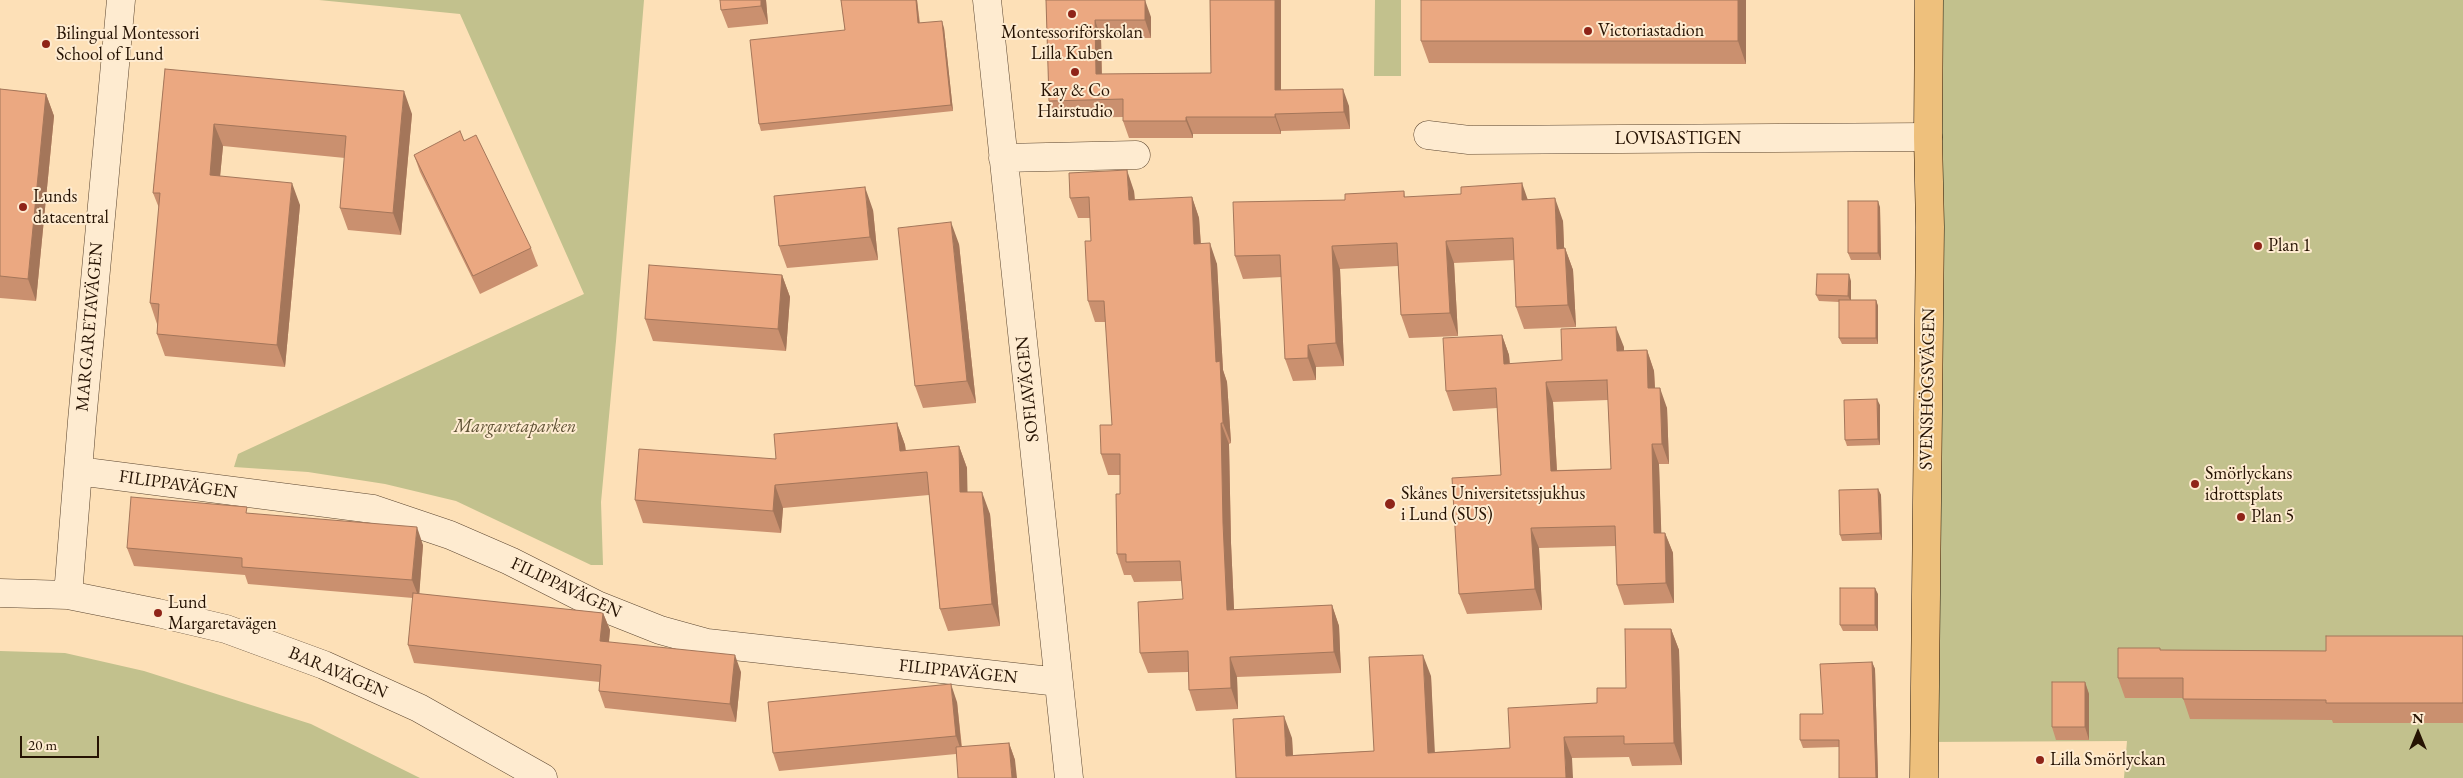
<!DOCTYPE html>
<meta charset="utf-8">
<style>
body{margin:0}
#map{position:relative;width:2463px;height:778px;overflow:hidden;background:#fde0b7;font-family:"EB Garamond",serif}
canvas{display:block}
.north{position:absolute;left:2393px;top:708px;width:50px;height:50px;-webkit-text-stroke:4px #feebd0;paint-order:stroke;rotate:0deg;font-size:14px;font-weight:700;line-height:20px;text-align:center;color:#261303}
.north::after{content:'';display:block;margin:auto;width:18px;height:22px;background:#261303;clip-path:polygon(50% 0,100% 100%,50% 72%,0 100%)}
.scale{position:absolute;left:20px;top:736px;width:79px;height:22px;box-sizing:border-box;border:2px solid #261303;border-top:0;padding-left:6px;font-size:15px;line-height:18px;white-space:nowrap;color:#261303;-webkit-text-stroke:4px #feebd0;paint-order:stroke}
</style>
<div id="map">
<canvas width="2463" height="778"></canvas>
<div class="north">N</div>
<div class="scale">20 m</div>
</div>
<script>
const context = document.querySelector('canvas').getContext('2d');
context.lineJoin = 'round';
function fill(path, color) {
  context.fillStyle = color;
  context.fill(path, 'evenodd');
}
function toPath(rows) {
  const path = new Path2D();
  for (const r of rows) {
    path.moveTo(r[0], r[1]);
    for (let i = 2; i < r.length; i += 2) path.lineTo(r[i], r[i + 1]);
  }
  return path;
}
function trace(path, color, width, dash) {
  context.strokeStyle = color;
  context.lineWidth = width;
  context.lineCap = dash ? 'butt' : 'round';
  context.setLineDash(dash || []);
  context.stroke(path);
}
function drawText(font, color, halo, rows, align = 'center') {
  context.font = font + ' "EB Garamond",serif';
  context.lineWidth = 4;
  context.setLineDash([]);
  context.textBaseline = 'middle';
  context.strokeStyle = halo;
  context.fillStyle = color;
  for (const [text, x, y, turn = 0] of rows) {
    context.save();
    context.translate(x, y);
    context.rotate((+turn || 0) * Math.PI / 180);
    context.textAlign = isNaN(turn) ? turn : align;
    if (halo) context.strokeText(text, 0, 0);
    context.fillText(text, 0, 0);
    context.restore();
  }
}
fill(toPath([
 [319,0,644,0,616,341,601,502,603,565,591,565,456,501,385,484,308,472,234,467,238,454,584,294,460,14],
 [1375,0,1401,0,1401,76,1374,76],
 [1929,0,2463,0,2463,778,2124,778,2127,741,1924,742],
 [0,651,65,653,144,671,311,724,420,778,0,778]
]), '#c2c18d');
const minor = toPath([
 [987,0,1069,778],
 [1428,135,1469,140,1928,137],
 [1003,158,1136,155],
 [78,471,373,509,450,535,510,561,597,605,660,630,707,643,1059,682],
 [0,593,68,595,158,613,226,629,324,665,419,708,543,778],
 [68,595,82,421,121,0]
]);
const major = toPath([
 [1924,778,1930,227,1928,137,1929,0]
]);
trace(minor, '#5c4630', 29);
trace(major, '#261303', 29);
trace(minor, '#feebd0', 28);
trace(major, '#eec07c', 28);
fill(toPath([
 [766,0,768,24,728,28,721,10],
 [841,0,917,0,920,23,944,28,953,111,761,131,759,124,845,30],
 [1046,0,1151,17,1151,38,1101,38,1102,74,1211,73,1210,0,1281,0,1281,90,1349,106,1350,129,1281,131,1281,134,1193,134,1193,138,1129,138,1123,121,1123,117,1055,118,1049,101],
 [1746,0,1746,64,1429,63,1421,41],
 [165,69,412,114,401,235,348,230,340,208,345,158,223,146,220,176,300,205,285,367,165,356,157,334,157,324,150,303,159,208,153,193],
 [0,89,46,94,54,116,36,301,0,298],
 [464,141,531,248,538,266,480,294,420,172,414,155],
 [1134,191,1135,200,1192,197,1199,218,1201,244,1217,264,1223,370,1227,382,1231,443,1229,444,1231,543,1234,610,1332,605,1339,626,1341,673,1237,677,1238,709,1196,711,1189,690,1188,672,1148,673,1140,653,1183,599,1182,581,1134,582,1131,575,1124,575,1117,554,1120,494,1120,475,1108,475,1101,454,1112,425,1106,322,1095,322,1088,301,1091,241,1090,218,1078,218,1070,198],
 [1404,191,1405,197,1527,199,1563,221,1564,248,1565,248,1573,270,1576,327,1524,329,1516,307,1514,260,1454,263,1458,336,1409,338,1401,315,1398,266,1340,269,1344,366,1316,367,1316,380,1293,381,1285,359,1282,277,1243,279,1235,256,1345,200],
 [1880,207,1881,260,1851,260,1848,253],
 [873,210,878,260,787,268,779,246],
 [959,244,976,403,923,408,915,386],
 [782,275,790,297,786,351,653,341,645,319],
 [1851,281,1851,300,1876,300,1878,306,1878,344,1842,344,1839,338,1839,302,1819,301,1816,295],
 [1502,335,1509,355,1510,364,1562,360,1624,347,1624,351,1647,350,1654,371,1655,388,1667,408,1669,464,1659,464,1661,533,1665,533,1673,553,1674,603,1624,605,1617,585,1616,546,1539,548,1542,610,1467,614,1459,594,1501,475,1497,408,1453,411,1446,391],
 [1608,400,1611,469,1557,470,1553,402],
 [1880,405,1880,445,1847,446,1845,440],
 [897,423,905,445,906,451,959,446,967,468,967,492,990,514,1000,626,948,631,940,609,929,495,783,508,781,533,643,523,635,500],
 [1878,489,1881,495,1882,540,1842,541,1840,535],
 [249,513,423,545,419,594,603,613,610,630,609,642,741,672,736,722,605,708,599,691,600,682,414,663,408,645,413,598,248,584,245,575,134,566,127,548],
 [1878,594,1878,631,1843,631,1840,625],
 [1671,629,1679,650,1682,765,1632,766,1629,757,1572,758,1236,778,1292,738,1293,755,1374,751,1431,676,1434,752,1510,748,1626,688],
 [2463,636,2463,723,2333,723,2332,720,2190,719,2183,698,2125,698,2118,678,2161,650,2326,651],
 [1872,662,1875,669,1878,778,1839,778,1839,747,1803,748,1800,740],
 [2085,682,2089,694,2089,740,2056,740,2052,727],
 [957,702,962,747,1009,743,1015,760,956,754,779,771,773,753]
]), '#ca906f');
fill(toPath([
 [761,0,766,0,768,24,761,6],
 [916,0,917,0,920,30,918,23],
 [1145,0,1151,17,1151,38,1145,20],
 [1275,0,1281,0,1281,107,1275,90],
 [1738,0,1746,0,1746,64,1738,41],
 [1095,20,1101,38,1102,91,1096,74],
 [942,21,944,28,953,111,951,105],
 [1343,89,1349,106,1350,129,1344,112],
 [404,91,412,114,401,235,393,213],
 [46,94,54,116,36,301,28,279],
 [1275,114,1281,131,1281,134,1275,117],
 [1186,117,1193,134,1193,138,1186,121],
 [214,124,223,146,218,198,210,175],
 [1127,170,1134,191,1136,221,1129,200],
 [292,183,300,205,285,367,277,345],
 [1522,183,1530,206,1522,200],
 [865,187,873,210,878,260,870,237],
 [1192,197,1199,218,1202,264,1194,244],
 [1555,198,1563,221,1565,271,1557,249],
 [1878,201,1880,207,1881,260,1878,253],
 [951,222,959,244,976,403,967,381],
 [1446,241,1454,263,1458,336,1450,313],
 [1210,243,1217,264,1223,370,1227,382,1231,443,1223,423,1216,362],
 [1332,246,1340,269,1344,366,1336,343],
 [1565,248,1573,270,1576,327,1568,305],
 [1849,274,1851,281,1851,302,1848,296],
 [782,275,790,297,786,351,778,329],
 [1876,300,1878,306,1878,344,1876,338],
 [1616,327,1624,347,1624,371,1617,351],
 [1502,335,1509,355,1511,384,1504,364],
 [1308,345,1316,367,1316,380,1308,358],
 [1647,350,1654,371,1656,408,1648,388],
 [1546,382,1553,402,1558,491,1551,471],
 [1660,388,1667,408,1669,464,1662,444],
 [1877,399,1880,405,1880,445,1878,439],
 [897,423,905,445,908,474,900,451],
 [1221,423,1229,444,1231,543,1235,631,1227,610,1223,523],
 [1652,444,1659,464,1662,553,1654,533],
 [959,446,967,468,968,514,960,492],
 [775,485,783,508,781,533,773,511],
 [1878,489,1881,495,1882,540,1880,533],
 [982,492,990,514,1000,626,992,604],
 [417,527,423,545,419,598,412,580],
 [1531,528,1539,548,1542,610,1535,589],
 [1665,533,1673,553,1674,603,1666,583],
 [1875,588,1878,594,1878,631,1875,625],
 [1332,605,1339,626,1341,673,1334,652],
 [603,613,610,630,607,659,600,641],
 [1671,629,1679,650,1682,765,1674,743],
 [735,655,741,672,736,722,730,704],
 [1423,655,1431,676,1436,774,1428,753],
 [1230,657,1237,677,1238,709,1231,688],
 [1872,662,1875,669,1878,778,1876,778],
 [2085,682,2089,694,2089,740,2085,727],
 [951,684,957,702,962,753,956,736],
 [1284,716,1292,738,1294,777,1286,756],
 [1564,737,1572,758,1573,778,1566,778],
 [1009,743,1015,760,1017,778,1012,778]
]), '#a4765a');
const building = toPath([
 [720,0,761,0,761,6,721,10,720,0],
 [841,0,916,0,918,23,942,21,951,105,759,124,750,40,845,30,841,0],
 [1046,0,1145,0,1145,20,1095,20,1096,74,1211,73,1210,0,1275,0,1275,90,1343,89,1344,112,1275,114,1275,117,1186,117,1186,121,1123,121,1123,99,1049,101,1046,0],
 [1421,0,1738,0,1738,41,1421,41,1421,0],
 [165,69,404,91,393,213,340,208,346,136,214,124,210,175,292,183,277,345,157,334,159,304,150,303,160,193,153,193,165,69],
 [0,89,46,94,28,279,0,276,0,89],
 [460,131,464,141,476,135,531,248,473,276,414,155,460,131],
 [1127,170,1129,200,1192,197,1194,244,1210,243,1216,362,1220,361,1223,423,1221,423,1223,523,1227,610,1332,605,1334,652,1230,657,1231,688,1189,690,1188,651,1140,653,1138,602,1183,599,1180,561,1126,562,1126,554,1117,554,1116,494,1120,494,1120,454,1101,454,1100,425,1112,425,1104,301,1088,301,1085,241,1091,241,1089,197,1070,198,1069,173,1127,170],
 [1522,183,1522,200,1555,198,1557,249,1565,248,1568,305,1516,307,1513,238,1446,241,1450,313,1401,315,1397,243,1332,246,1336,343,1308,345,1308,358,1285,359,1280,255,1235,256,1233,202,1345,200,1345,194,1404,191,1404,197,1461,194,1461,187,1522,183],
 [865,187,870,237,779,246,774,196,865,187],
 [1848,201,1878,201,1878,253,1848,253,1848,201],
 [951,222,967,381,915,386,898,228,951,222],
 [649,265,782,275,778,329,645,319,649,265],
 [1817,274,1849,274,1848,296,1816,295,1817,274],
 [1839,300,1876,300,1876,338,1839,338,1839,300],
 [1616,327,1617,351,1647,350,1648,388,1660,388,1662,444,1652,444,1654,533,1665,533,1666,583,1617,585,1615,526,1531,528,1535,589,1459,594,1452,478,1501,475,1496,388,1446,391,1443,338,1502,335,1504,364,1562,360,1561,329,1616,327],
 [1607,380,1611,469,1551,471,1546,382,1607,380],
 [1877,399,1878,439,1845,440,1844,400,1877,399],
 [897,423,900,451,959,446,960,492,982,492,992,604,940,609,927,472,775,485,773,511,635,500,639,449,776,459,774,434,897,423],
 [1878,489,1880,533,1840,535,1839,490,1878,489],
 [131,497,247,507,246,513,417,527,412,580,242,567,242,558,127,548,131,497],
 [1840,588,1875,588,1875,625,1840,625,1840,588],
 [413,593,603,613,600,641,735,655,730,704,599,691,601,665,408,645,413,593],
 [1625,629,1671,629,1674,743,1624,744,1624,736,1564,737,1566,778,1236,778,1233,719,1284,716,1286,756,1374,751,1369,657,1423,655,1428,753,1510,748,1508,708,1597,703,1597,688,1626,688,1625,629],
 [2326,636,2463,636,2463,703,2326,703,2326,700,2183,699,2183,678,2118,678,2118,648,2160,648,2160,650,2326,651,2326,636],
 [1872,662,1876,778,1839,778,1839,740,1800,740,1800,714,1823,714,1820,664,1872,662],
 [2052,682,2085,682,2085,727,2052,727,2052,682],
 [951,684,956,736,773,753,768,702,951,684],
 [1009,743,1012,778,958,778,956,747,1009,743]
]);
fill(building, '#eba881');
trace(building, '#a4765a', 1);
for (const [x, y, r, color] of [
 [1072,14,5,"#8f2418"],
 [1588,31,5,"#8f2418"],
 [46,44,5,"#8f2418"],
 [1075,72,5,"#8f2418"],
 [23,207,5,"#8f2418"],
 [2258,246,5,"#8f2418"],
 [2195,484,5,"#8f2418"],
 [1390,504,6,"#8f2418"],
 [2241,517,5,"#8f2418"],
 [158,613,5,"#8f2418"],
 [2040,760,5,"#8f2418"]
]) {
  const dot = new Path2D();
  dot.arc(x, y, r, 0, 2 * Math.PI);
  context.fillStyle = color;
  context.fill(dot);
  trace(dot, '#feebd0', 2);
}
drawText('18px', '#261303', '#feebd0', [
 ["Victoriastadion",1598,31],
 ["Montessoriförskolan",1072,33,"center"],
 ["Lilla Kuben",1072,54,"center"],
 ["Bilingual Montessori",56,34],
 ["School of Lund",56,55],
 ["Kay & Co",1075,91,"center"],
 ["Hairstudio",1075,112,"center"],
 ["Lunds",33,197],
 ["datacentral",33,218],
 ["Plan 1",2268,246],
 ["Smörlyckans",2205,474],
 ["idrottsplats",2205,495],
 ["Skånes Universitetssjukhus",1401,494],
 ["i Lund (SUS)",1401,515],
 ["Plan 5",2251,517],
 ["Lund",168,603],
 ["Margaretavägen",168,624],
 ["Lilla Smörlyckan",2050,760]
], 'left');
drawText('18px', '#261303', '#feebd0', [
 ["LOVISASTIGEN",1678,139],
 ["MARGARETAVÄGEN",90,327,-85],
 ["SOFIAVÄGEN",1028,389,-96],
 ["SVENSHÖGSVÄGEN",1928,389,-89],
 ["FILIPPAVÄGEN",178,485,8],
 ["FILIPPAVÄGEN",566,588,25],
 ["FILIPPAVÄGEN",958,672,6],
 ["BARAVÄGEN",338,673,23]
]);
drawText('italic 18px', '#5d5033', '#feebd0', [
 ["Margaretaparken",515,427]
]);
</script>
